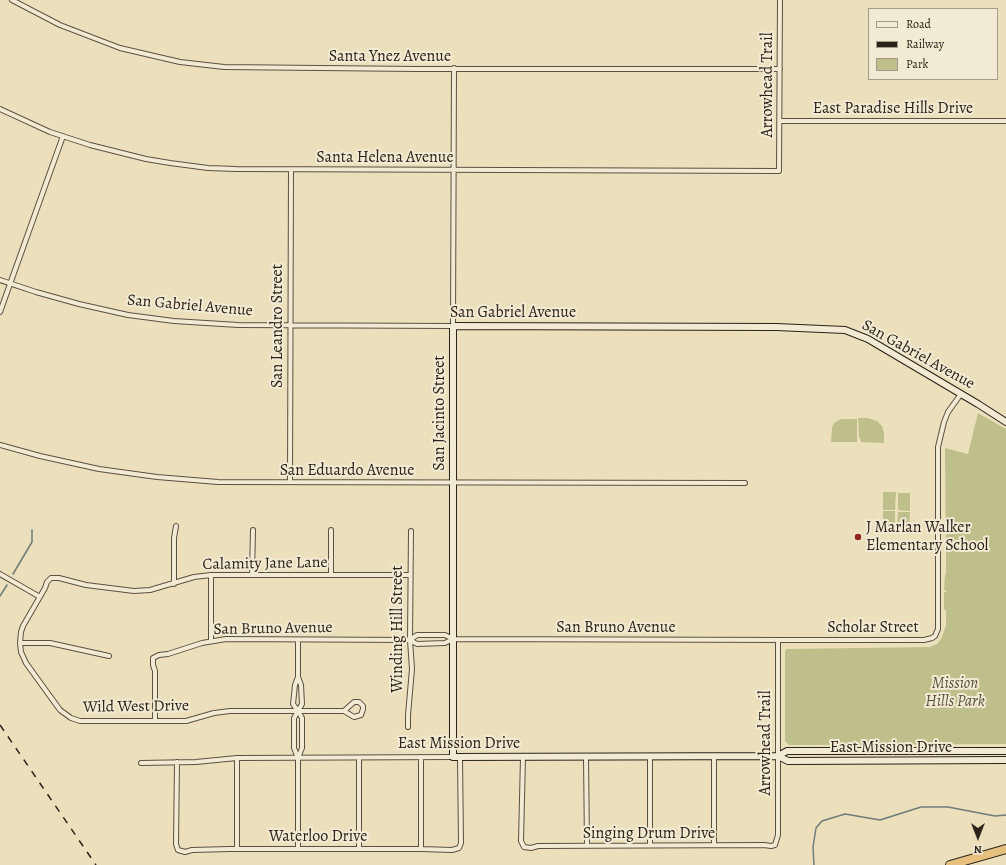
<!DOCTYPE html>
<style>
body{margin:0}
#map{position:relative;width:1006px;height:865px;overflow:hidden;background:#ecdfbc;font-family:Alegreya,serif}
canvas{display:block}
.legend{position:absolute;left:868px;top:8px;width:130px;height:72px;box-sizing:border-box;background:#f3ead3;border:1px solid #a39a89;margin:0;padding:5px 7px;list-style:none;font-size:12px;color:#2b2219}
.legend li{display:flex;align-items:center;gap:8px;height:20px}
.legend b{width:20px;border:1px solid #a39a89}
.north{position:absolute;left:958px;top:817px;width:40px;height:40px;-webkit-text-stroke:3px #f3ead3;paint-order:stroke;rotate:180deg;font-size:11px;font-weight:700;line-height:16px;text-align:center;color:#2b2219}
.north::after{content:'';display:block;margin:auto;width:14px;height:18px;background:#2b2219;clip-path:polygon(50% 0,100% 100%,50% 72%,0 100%)}
</style>
<div id="map">
<canvas width="1006" height="865"></canvas>
<ul class="legend">
<li><b style="height:5px;background:#f3ead3"></b>Road</li>
<li><b style="height:5px;background:#2b2219"></b>Railway</li>
<li><b style="height:11px;background:#bec08c"></b>Park</li>
</ul>
<div class="north">N</div>
</div>
<script>
const context = document.querySelector('canvas').getContext('2d');
context.lineJoin = 'round';
function fill(path, color) {
  context.fillStyle = color;
  context.fill(path, 'evenodd');
}
function toPath(rows) {
  const path = new Path2D();
  for (const r of rows) {
    path.moveTo(r[0], r[1]);
    for (let i = 2; i < r.length; i += 2) path.lineTo(r[i], r[i + 1]);
  }
  return path;
}
function trace(path, color, width, dash) {
  context.strokeStyle = color;
  context.lineWidth = width;
  context.lineCap = dash ? 'butt' : 'round';
  context.setLineDash(dash || []);
  context.stroke(path);
}
function drawText(font, color, halo, rows, align = 'center') {
  context.font = font + ' Alegreya,serif';
  context.lineWidth = 4;
  context.setLineDash([]);
  context.textBaseline = 'middle';
  context.strokeStyle = halo;
  context.fillStyle = color;
  for (const [text, x, y, turn = 0] of rows) {
    context.save();
    context.translate(x, y);
    context.rotate((+turn || 0) * Math.PI / 180);
    context.textAlign = isNaN(turn) ? turn : align;
    if (halo) context.strokeText(text, 0, 0);
    context.fillText(text, 0, 0);
    context.restore();
  }
}
fill(toPath([
 [978,413,1006,429,1006,744,789,745,785,741,785,651,786,649,930,647,937,644,941,639,946,626,946,611,944,609,944,592,946,592,946,590,944,590,945,575,946,575,946,558,945,448,968,454],
 [858,418,867,418,877,421,882,426,884,433,884,443,861,442,859,436],
 [841,419,857,419,857,442,831,442,832,428,834,423],
 [883,492,896,492,895,510,883,510],
 [898,493,910,493,910,511,898,510],
 [883,511,895,511,895,529,883,529],
 [898,512,910,512,909,530,897,529]
]), '#bec08c');
trace(toPath([
 [13,574,32,542,32,530],
 [0,596,7,585],
 [814,865,813,847,816,828,822,821,845,814,880,820,921,807,948,807,995,816,1006,815]
]), '#6f7d79', 1.5);
const street = toPath([
 [12,0,60,25,120,48,180,62,224,67,416,69,780,69],
 [0,109,50,132,90,145,146,159,170,163,208,168,236,169,779,171,780,0],
 [780,121,1006,121],
 [0,280,36,292,79,304,128,315,174,321,238,325,453,326,454,68],
 [0,312,63,136],
 [0,445,40,456,99,469,157,477,218,482,745,483],
 [290,482,291,169],
 [0,574,40,597],
 [252,575,253,530],
 [331,575,331,530],
 [174,584,174,538,176,526],
 [410,640,417,635,445,635,453,639,789,640,924,640,932,638,935,636,938,629,938,447,944,422,948,412,961,394],
 [211,641,211,575],
 [20,643,50,643,109,656],
 [344,711,354,702,359,702,363,706,363,709,361,715,354,717,344,711,230,711,214,713,186,721,80,721,71,718,60,710,26,663,21,652,20,643,21,632,23,626,45,588,47,582,51,578,59,578,86,585,134,591,150,590,194,577,211,575,410,575],
 [155,721,155,671,153,665,153,658,159,655,168,654,202,643,226,639,410,640,417,644,445,643,453,639],
 [408,727,408,715,412,669,410,640,411,531],
 [650,756,650,845],
 [714,756,714,845],
 [421,757,421,849],
 [523,757,521,841,524,847,531,848,538,846,764,845,771,846,775,845,778,835,778,640],
 [586,757,587,846],
 [237,758,237,849],
 [298,758,294,748,294,718,298,711,293,704,295,685,298,677],
 [359,758,359,849],
 [177,762,176,844,178,850,185,852,192,850,230,849,421,849,452,850,459,848,461,843,460,757],
 [141,763,196,762,237,758,453,757],
 [298,849,298,758,302,748,302,718,298,711,302,704,301,685,298,677,298,640]
]);
const secondary = toPath([
 [1006,422,978,404,868,339,845,330,776,327,453,326,453,757,778,756,787,751,1006,751],
 [778,756,788,761,1006,760]
]);
const highway = toPath([
 [950,865,1006,849]
]);
trace(street, '#5b5142', 6);
trace(secondary, '#2b2219', 8);
trace(highway, '#2b2219', 10);
trace(street, '#f3ead3', 4);
trace(secondary, '#f3ead3', 6);
trace(highway, '#e6c07e', 8);
trace(toPath([
 [0,725,96,865]
]), '#2b2219', 1.5, [7, 7]);
for (const [x, y, r, color] of [
 [858,537,4,"#8f2418"]
]) {
  const dot = new Path2D();
  dot.arc(x, y, r, 0, 2 * Math.PI);
  context.fillStyle = color;
  context.fill(dot);
  trace(dot, '#f3ead3', 1.5);
}
drawText('16px', '#2b2219', '#f3ead3', [
 ["Santa Ynez Avenue",390,57],
 ["Arrowhead Trail",768,85,-90],
 ["East Paradise Hills Drive",893,109],
 ["Santa Helena Avenue",385,158],
 ["San Gabriel Avenue",190,306,5],
 ["San Gabriel Avenue",513,313],
 ["San Leandro Street",278,326,-90],
 ["San Gabriel Avenue",918,355,29],
 ["San Jacinto Street",440,413,-90],
 ["San Eduardo Avenue",347,471],
 ["Calamity Jane Lane",265,564,-1],
 ["San Bruno Avenue",616,628],
 ["Scholar Street",873,628],
 ["San Bruno Avenue",273,629,-1],
 ["Winding Hill Street",398,629,-90],
 ["Wild West Drive",136,707,-1],
 ["Arrowhead Trail",766,743,-90],
 ["East Mission Drive",459,744],
 ["East Mission Drive",891,748],
 ["Singing Drum Drive",649,834],
 ["Waterloo Drive",318,837]
]);
drawText('16px', '#2b2219', '#f3ead3', [
 ["J Marlan Walker",866,528],
 ["Elementary School",866,546]
], 'left');
drawText('italic 16px', '#57513c', '#f3ead3', [
 ["Mission",955,684],
 ["Hills Park",955,702]
]);
</script>
